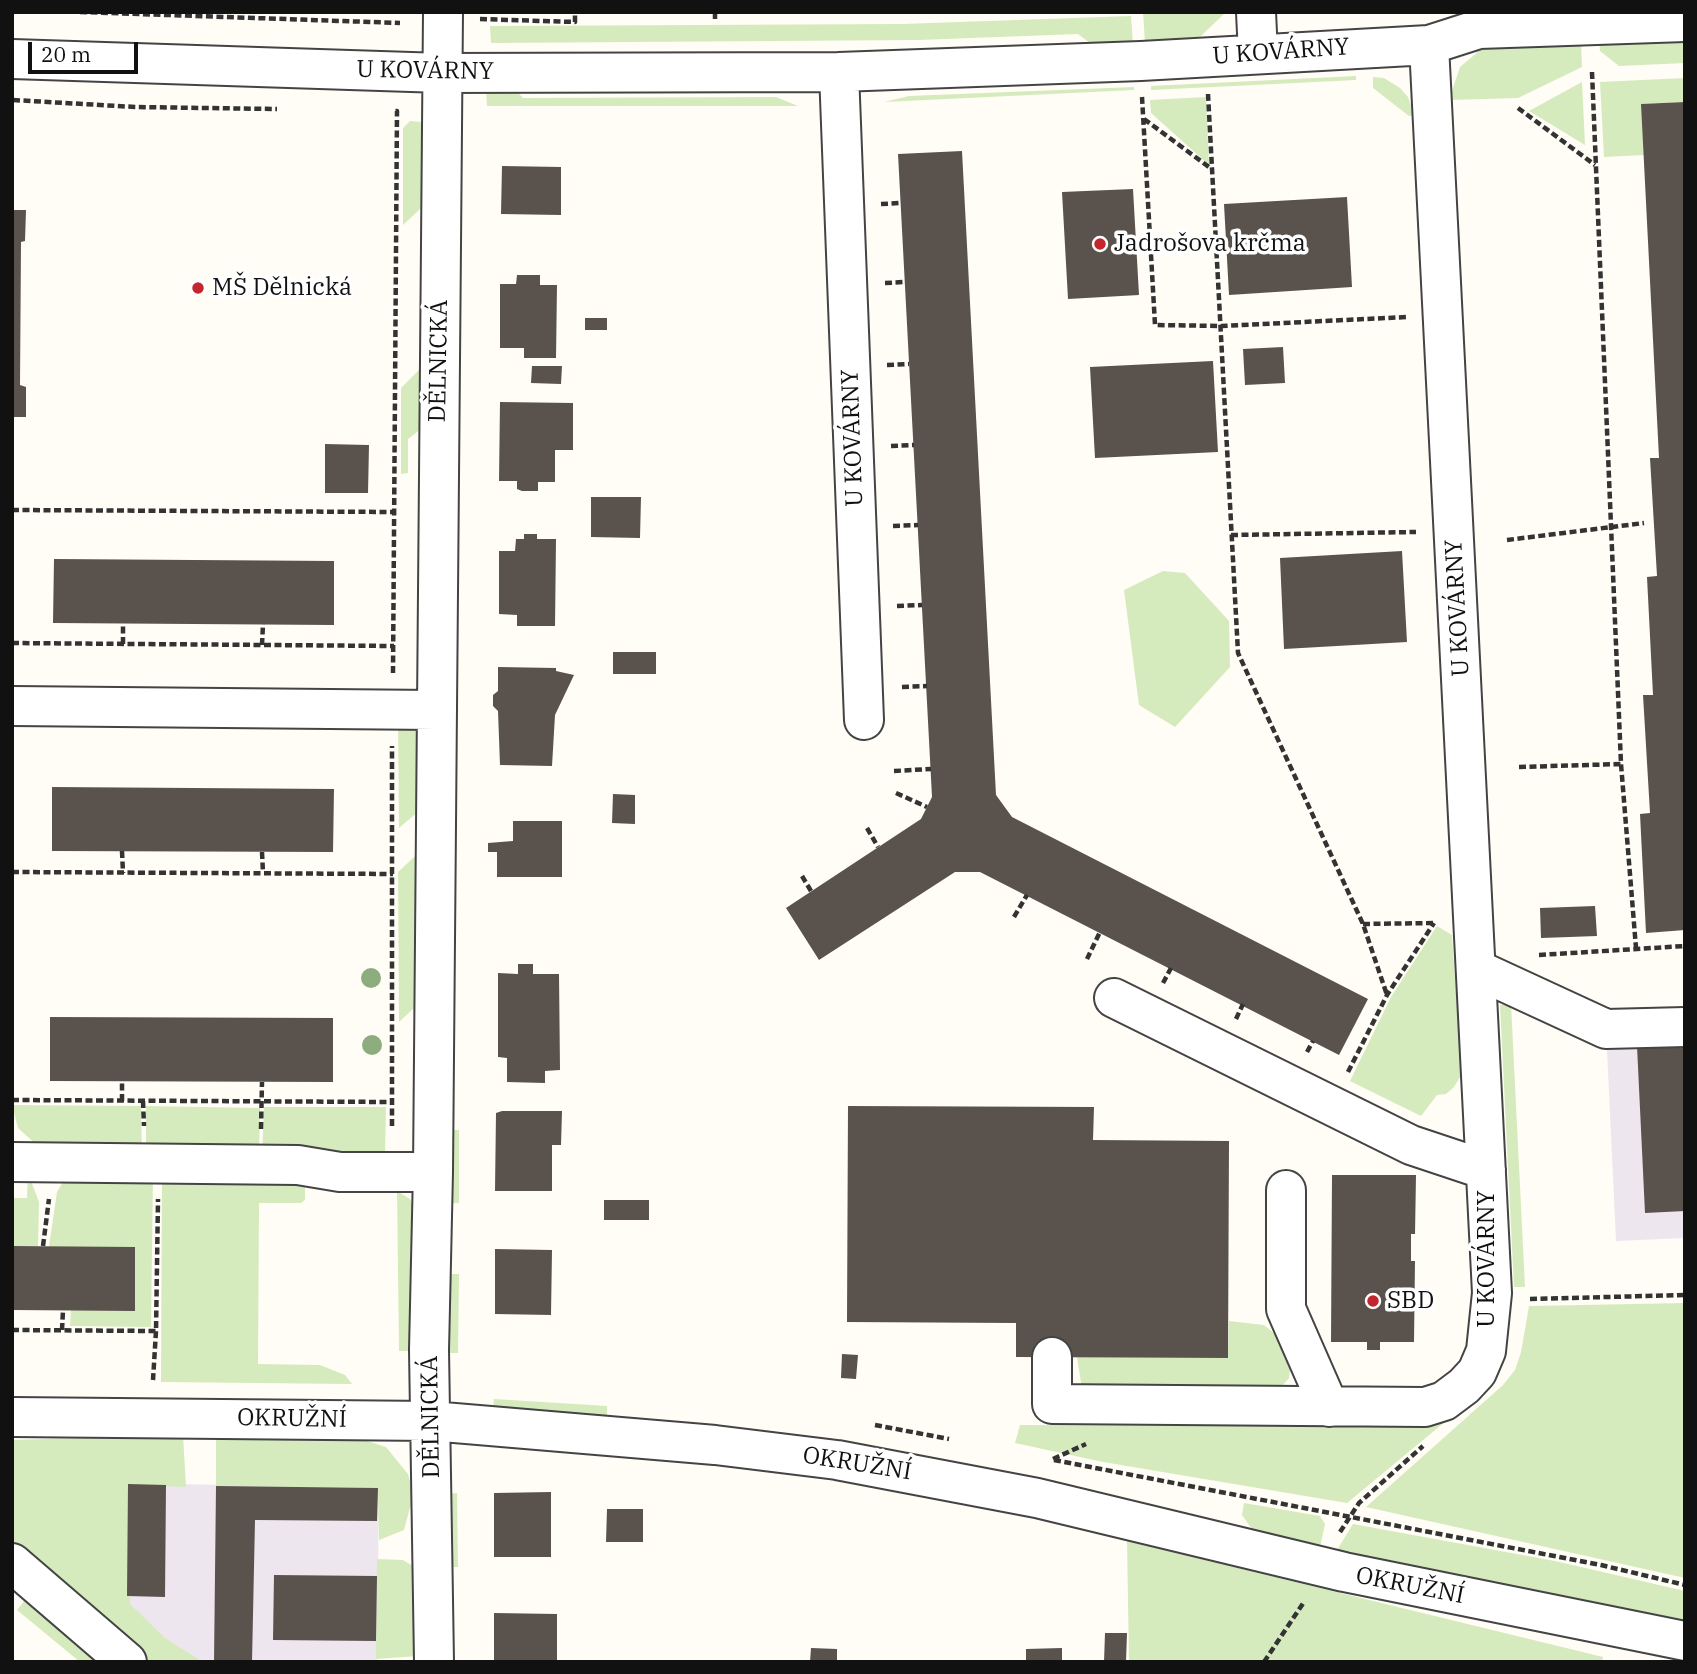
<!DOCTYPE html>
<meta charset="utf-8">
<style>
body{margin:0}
#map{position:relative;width:1697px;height:1674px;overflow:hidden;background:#fffdf5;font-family:"IBM Plex Serif",serif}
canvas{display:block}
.frame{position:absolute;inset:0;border:14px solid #111;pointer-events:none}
.scale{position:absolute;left:28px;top:42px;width:110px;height:32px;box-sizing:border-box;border:4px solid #111;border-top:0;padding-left:9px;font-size:21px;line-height:24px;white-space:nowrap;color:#111;-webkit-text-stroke:5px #fff;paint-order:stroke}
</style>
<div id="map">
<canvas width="1697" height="1674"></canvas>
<div class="frame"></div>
<div class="scale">20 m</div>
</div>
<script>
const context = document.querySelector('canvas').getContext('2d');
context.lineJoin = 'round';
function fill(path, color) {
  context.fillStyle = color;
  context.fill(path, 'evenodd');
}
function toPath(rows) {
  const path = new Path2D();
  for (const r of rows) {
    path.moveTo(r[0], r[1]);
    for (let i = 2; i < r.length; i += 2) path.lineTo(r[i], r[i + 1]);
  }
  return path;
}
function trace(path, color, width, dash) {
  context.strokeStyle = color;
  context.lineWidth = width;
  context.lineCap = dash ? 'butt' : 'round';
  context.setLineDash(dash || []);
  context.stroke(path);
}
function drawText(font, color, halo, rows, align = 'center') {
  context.font = font + ' "IBM Plex Serif",serif';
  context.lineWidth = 7;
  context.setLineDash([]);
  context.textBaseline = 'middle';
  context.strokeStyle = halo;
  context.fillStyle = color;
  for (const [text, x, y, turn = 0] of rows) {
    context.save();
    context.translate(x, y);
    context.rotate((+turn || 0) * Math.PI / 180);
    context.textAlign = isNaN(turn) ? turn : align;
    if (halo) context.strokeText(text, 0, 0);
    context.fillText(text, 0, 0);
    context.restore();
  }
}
fill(toPath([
 [1685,1009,1685,1238,1616,1241,1606,1029],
 [126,1483,379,1488,377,1662,196,1662,127,1609]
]), '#eee6ef');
fill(toPath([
 [1143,12,1226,12,1201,36,1187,40,1145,43],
 [1131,16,1133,44,1094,46,1078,34,918,40,491,43,490,26,902,24],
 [1685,35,1685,63,1619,66,1600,51,1599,40],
 [1581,41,1582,67,1518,98,1449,100,1460,67,1479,51,1490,47],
 [1356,76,1356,80,1151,90,1151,86],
 [1373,77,1384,78,1400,88,1408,97,1414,115,1409,116,1373,88],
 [1685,78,1685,102,1642,104,1644,155,1604,157,1600,82],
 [1582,82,1585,145,1529,111],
 [513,87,523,98,776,97,798,106,487,106,486,89],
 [1134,87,1134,90,884,102,909,96],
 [1206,97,1209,165,1151,113,1150,100],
 [410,121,421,122,431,199,403,225,403,128],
 [430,359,430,422,408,439,408,473,401,474,401,388],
 [1163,571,1185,573,1229,621,1230,667,1175,727,1139,705,1124,590],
 [398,718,419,728,427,804,399,828],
 [425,847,425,998,399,1022,398,872],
 [1437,926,1452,935,1461,1065,1460,1077,1454,1087,1446,1094,1437,1095,1421,1116,1350,1081,1391,997],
 [1511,1004,1525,1287,1514,1287,1500,1005],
 [12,1105,141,1106,142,1155,40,1148,18,1128],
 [146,1106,260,1108,259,1156,146,1155],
 [264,1107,386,1107,385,1154,262,1156],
 [446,1130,459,1130,459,1203,446,1203],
 [28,1173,39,1202,38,1246,12,1246,12,1198,27,1198],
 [153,1174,151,1327,70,1326,71,1310,49,1246,57,1192,67,1175],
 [162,1174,305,1184,305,1200,301,1203,259,1203,258,1364,320,1365,345,1375,352,1384,161,1382],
 [397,1191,410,1199,414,1208,414,1351,399,1351],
 [445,1274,459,1274,458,1353,445,1353],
 [1685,1303,1685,1578,1366,1507,1503,1385,1515,1370,1521,1352,1529,1306],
 [1229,1321,1264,1325,1280,1338,1291,1359,1289,1378,1283,1385,1273,1390,1082,1389,1077,1357,1228,1358],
 [494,1399,607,1406,607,1416,493,1409],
 [1463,1407,1347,1503,1103,1462,1015,1443,1020,1425,1397,1426],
 [183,1435,186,1487,128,1485,130,1604,165,1638,203,1662,151,1662,12,1540,12,1440],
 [216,1436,361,1439,386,1447,408,1474,412,1488,411,1504,404,1530,379,1540,378,1488,216,1486],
 [457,1493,458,1567,445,1567,445,1494],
 [1244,1503,1320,1516,1325,1524,1320,1547,1252,1529,1242,1515],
 [1353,1524,1555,1561,1685,1591,1685,1622,1337,1550],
 [1127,1541,1603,1657,1602,1662,1129,1662],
 [377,1559,403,1560,423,1572,419,1656,376,1659],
 [29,1595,106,1662,80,1662,17,1610]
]), '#d5ebbd');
fill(toPath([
 [1685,102,1685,930,1646,933,1640,814,1650,813,1643,695,1653,695,1647,577,1657,576,1650,458,1659,458,1641,104],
 [962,151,996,795,1012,817,1368,999,1339,1055,980,872,955,872,819,960,786,908,921,819,932,797,898,154],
 [502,166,561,167,561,215,501,214],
 [1133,189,1139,295,1068,299,1062,192],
 [1347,197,1352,287,1229,295,1224,204],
 [12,210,26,210,25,241,21,242,20,385,26,387,26,417,12,417],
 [517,275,540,275,540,285,557,285,556,358,524,358,524,348,500,348,500,284,516,284],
 [585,318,607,318,607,330,585,330],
 [1283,347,1285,383,1245,385,1243,349],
 [1213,361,1218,452,1095,458,1090,367],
 [532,366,562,366,561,384,531,383],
 [500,402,573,403,573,450,555,450,555,482,538,482,538,491,522,491,517,489,517,481,499,481],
 [325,444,369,445,368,493,325,493],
 [591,497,641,497,640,538,591,537],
 [524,534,537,534,537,539,556,539,555,626,517,626,517,615,499,614,499,551,515,551,516,539,524,539],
 [1402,551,1407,642,1284,649,1280,558],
 [54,559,334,561,334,625,53,623],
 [613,652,656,652,656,674,613,674],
 [498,667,556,668,556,671,574,675,555,715,552,766,500,765,498,711,493,706,493,695,498,691],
 [52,787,334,789,333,852,52,851],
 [613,794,635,795,635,824,612,823],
 [513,821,562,821,562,877,497,877,497,852,488,852,488,843,513,841],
 [1595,906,1597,936,1541,938,1540,908],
 [518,964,533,964,533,974,559,974,560,1070,545,1071,545,1083,507,1082,507,1058,498,1057,498,973,518,974],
 [50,1017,333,1018,333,1082,50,1081],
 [1685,1043,1685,1211,1645,1213,1637,1046],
 [848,1106,1094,1107,1093,1140,1229,1141,1228,1358,1016,1357,1016,1323,847,1322],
 [502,1111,562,1111,561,1145,552,1145,552,1191,495,1191,496,1113],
 [1332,1175,1416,1175,1415,1234,1411,1234,1411,1261,1415,1261,1414,1342,1380,1342,1380,1350,1367,1350,1367,1342,1331,1342],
 [604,1200,649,1200,649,1220,604,1220],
 [12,1246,135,1247,135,1311,12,1310],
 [495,1249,552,1250,551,1315,495,1314],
 [842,1354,858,1355,856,1379,841,1378],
 [128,1484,166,1485,165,1597,127,1596],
 [216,1486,378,1488,377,1521,255,1520,252,1662,214,1662],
 [551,1492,551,1557,494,1557,494,1493],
 [607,1509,643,1509,643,1542,606,1542],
 [274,1575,377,1576,376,1641,273,1640],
 [494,1613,557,1614,557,1662,494,1662],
 [1105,1633,1127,1633,1126,1662,1104,1662],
 [811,1648,837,1649,837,1662,810,1662],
 [1062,1648,1062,1662,1026,1662,1026,1649]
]), '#5a524d');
const minor = toPath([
 [1256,12,1258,54],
 [12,59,442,73,839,72,1141,61,1429,45,1479,29,1685,22],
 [839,72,864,720],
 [12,706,435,710],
 [1476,969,1606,1029,1685,1027],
 [1114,998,1411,1145,1486,1170],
 [12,1162,298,1165,340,1172,433,1172],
 [1286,1190,1286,1309,1329,1407],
 [1052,1357,1052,1404,1425,1407,1444,1401,1464,1386,1477,1372,1486,1351,1492,1293,1429,45],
 [12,1417,431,1421,715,1445,837,1460,1037,1498,1344,1572,1685,1641],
 [12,1563,127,1662],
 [434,1662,429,1350,433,1172,443,12]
]);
trace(minor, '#444', 42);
trace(toPath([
 [80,12,400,23],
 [715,12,715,21],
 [480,19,575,22,575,12],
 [1592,72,1621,764,1636,948],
 [1208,94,1238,653,1363,924,1387,995],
 [1142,97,1155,325,1221,326,1407,317],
 [13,100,135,107,277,109],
 [1518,108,1595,165],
 [1144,119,1213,170],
 [881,204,900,203],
 [885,283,904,282],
 [887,365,909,364],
 [891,446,914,445],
 [12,510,394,512],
 [893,526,918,525],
 [1231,535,1416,532],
 [1507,540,1644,523],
 [897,606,922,605],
 [12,643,394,646],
 [123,644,123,623],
 [262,645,263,624],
 [393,673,397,111,395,111],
 [902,687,927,686],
 [1519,767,1621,764],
 [894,771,931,769],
 [896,793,927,807],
 [867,828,878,847],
 [122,851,123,873],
 [262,852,263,873],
 [12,872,393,874],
 [802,876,811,891],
 [1014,917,1027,895],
 [1363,924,1435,923],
 [1539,955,1685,946],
 [1087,959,1100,932],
 [1163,983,1171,968],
 [1236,1019,1243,1004],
 [1307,1052,1313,1041],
 [1348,1072,1387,995,1434,923],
 [12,1100,392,1102],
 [122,1101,122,1081],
 [143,1101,144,1126],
 [392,1126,392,746],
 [261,1129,262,1082],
 [43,1246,49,1199],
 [1530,1299,1685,1295],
 [12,1330,156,1331,158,1199],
 [62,1330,63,1310],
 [153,1380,156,1331],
 [875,1425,949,1439],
 [1053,1459,1086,1444],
 [1054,1460,1601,1565,1685,1585],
 [1340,1532,1359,1503,1423,1446],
 [1264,1662,1304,1602]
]), '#333', 4.5, [7, 3.5]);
trace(minor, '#fff', 38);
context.fillStyle = '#8dad7f';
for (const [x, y] of [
 [371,978],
 [372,1045]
]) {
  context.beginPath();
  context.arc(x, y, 10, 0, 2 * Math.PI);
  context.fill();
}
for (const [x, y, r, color] of [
 [1100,244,7,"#c4262e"],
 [198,288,7,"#c4262e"],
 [1373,1301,7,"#c4262e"]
]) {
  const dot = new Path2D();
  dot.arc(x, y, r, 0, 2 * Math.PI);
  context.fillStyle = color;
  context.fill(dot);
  trace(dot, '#fff', 2.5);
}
drawText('24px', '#111', '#fff', [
 ["U KOVÁRNY",1281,52,-4],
 ["U KOVÁRNY",425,71,1],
 ["DĚLNICKÁ",439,361,-89],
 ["U KOVÁRNY",853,438,-92],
 ["U KOVÁRNY",1458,608,-93],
 ["U KOVÁRNY",1487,1259,-90],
 ["DĚLNICKÁ",431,1417,-91],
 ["OKRUŽNÍ",292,1419,1],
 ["OKRUŽNÍ",857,1464,9],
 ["OKRUŽNÍ",1410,1586,11]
]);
drawText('24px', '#111', '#fff', [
 ["Jadrošova krčma",1114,244],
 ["MŠ Dělnická",212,288],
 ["SBD",1387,1301]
], 'left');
</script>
